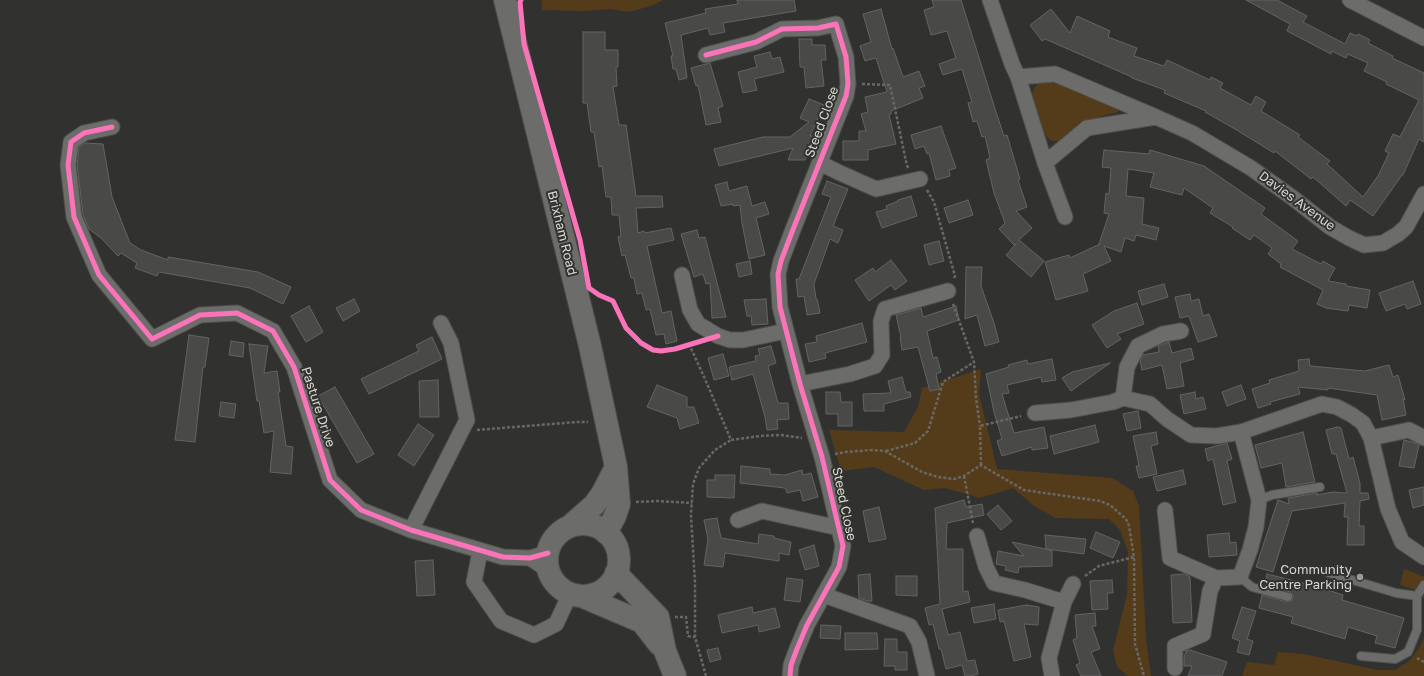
<!DOCTYPE html>
<style>
body{margin:0}
canvas{display:block;background:#31322f}
</style>
<canvas width="1424" height="676"></canvas>
<script>
const context = document.querySelector('canvas').getContext('2d');
context.lineJoin = 'round';
function fill(path, color) {
  context.fillStyle = color;
  context.fill(path, 'evenodd');
}
function toPath(rows) {
  const path = new Path2D();
  for (const r of rows) {
    if (r.length === 3) {
      path.moveTo(r[0] + r[2], r[1]);
      path.arc(r[0], r[1], r[2], 0, 2 * Math.PI);
      continue;
    }
    path.moveTo(r[0], r[1]);
    for (let i = 2; i < r.length; i += 2) path.lineTo(r[i], r[i + 1]);
  }
  return path;
}
function trace(path, color, width, dash) {
  context.strokeStyle = color;
  context.lineWidth = width;
  context.lineCap = dash ? 'butt' : 'round';
  context.setLineDash(dash || []);
  context.stroke(path);
}
function drawText(font, color, halo, rows, align = 'center') {
  context.font = font + ' "Golos Text",sans-serif';
  context.lineWidth = 4;
  context.setLineDash([]);
  context.textBaseline = 'middle';
  context.strokeStyle = halo;
  context.fillStyle = color;
  for (const [text, x, y, turn = 0] of rows) {
    context.save();
    context.translate(x, y);
    context.rotate((+turn || 0) * Math.PI / 180);
    context.textAlign = isNaN(turn) ? turn : align;
    if (halo) context.strokeText(text, 0, 0);
    context.fillText(text, 0, 0);
    context.restore();
  }
}
fill(toPath([
 [542,0,663,0,651,6,628,12,611,9,582,11,542,10],
 [1050,82,1064,84,1118,107,1118,112,1083,121,1063,138,1058,141,1052,141,1045,135,1032,96,1033,90,1038,83],
 [981,369,979,394,997,469,1112,478,1133,491,1139,506,1146,638,1151,676,1128,676,1117,667,1113,650,1127,595,1128,552,1120,530,1109,519,1056,518,1034,506,1013,488,980,498,945,488,924,490,874,467,841,471,829,430,904,432,918,407,922,388],
 [1404,569,1424,577,1424,605,1424,599,1416,590,1400,585],
 [1424,638,1424,676,1242,676,1247,662,1274,665,1278,652,1304,654,1377,670,1396,670,1409,661,1418,650]
]), '#543b19');
const building = toPath([
 [737,0,794,0,796,11,723,23,725,32,710,35,708,28,681,35,687,78,679,80,676,69,673,69,671,56,673,56,665,23,706,13,705,9,738,4,737,0],
 [932,0,961,0,996,112,1004,136,1007,135,1020,179,1018,180,1027,207,1016,211,1032,228,1019,240,1044,261,1031,277,1006,255,1016,244,1014,245,999,229,1005,223,994,193,986,160,990,158,985,136,982,137,977,121,973,122,968,103,972,102,962,69,943,75,939,64,956,58,947,31,931,35,924,10,934,7,932,0],
 [1246,0,1277,0,1307,16,1303,22,1345,44,1350,33,1357,36,1358,34,1370,40,1368,43,1393,56,1392,58,1424,73,1424,142,1419,139,1403,175,1402,175,1373,216,1350,200,1346,206,1313,177,1311,179,1275,151,1274,153,1235,129,1205,112,1206,111,1164,93,1165,90,1132,78,1132,77,1045,39,1042,41,1030,25,1051,9,1070,33,1077,16,1110,31,1108,37,1137,48,1134,56,1164,66,1167,60,1210,80,1211,77,1223,83,1220,88,1251,105,1256,96,1266,102,1261,111,1300,135,1298,137,1330,161,1327,164,1363,197,1378,176,1389,153,1385,151,1393,134,1400,137,1419,100,1386,84,1387,82,1364,71,1368,63,1348,54,1346,58,1332,51,1331,54,1287,31,1290,24,1246,0],
 [881,9,892,49,893,48,903,77,919,71,925,86,919,88,923,98,891,111,891,114,889,115,896,144,868,150,868,160,843,160,843,141,859,141,859,131,866,131,861,114,868,112,865,97,887,92,876,58,865,61,860,46,871,42,863,14,881,9],
 [583,32,605,32,605,50,618,50,618,67,616,67,617,86,613,87,619,125,626,125,636,196,662,196,663,207,636,208,638,233,644,231,645,233,671,228,674,240,647,246,662,313,671,311,677,341,666,344,664,334,656,335,650,309,646,310,642,293,637,294,634,278,631,278,625,255,622,256,618,237,621,236,619,215,612,215,611,197,606,197,602,166,599,167,594,132,591,132,587,103,583,103,583,32],
 [799,39,812,39,812,45,825,45,826,60,821,60,824,86,806,88,804,67,800,67,799,39],
 [770,52,772,59,780,57,784,72,754,79,757,90,743,93,738,72,757,67,754,56,770,52],
 [710,63,723,106,718,108,721,122,706,125,698,85,696,86,691,68,710,63],
 [809,99,824,105,810,136,818,136,819,140,807,144,812,146,805,160,788,160,793,148,719,166,714,149,763,137,790,137,809,122,800,118,809,99],
 [941,126,956,168,949,170,950,176,936,180,929,153,927,154,924,146,915,149,911,135,941,126],
 [85,143,103,144,112,197,130,243,141,250,168,260,168,257,258,272,291,287,283,304,250,288,159,272,157,276,135,268,137,263,121,253,118,256,101,238,89,229,83,215,77,165,79,147,85,143],
 [1104,150,1149,154,1150,150,1204,166,1265,208,1261,214,1298,241,1292,249,1321,264,1323,261,1335,268,1328,281,1346,284,1346,286,1370,290,1367,308,1349,305,1348,311,1326,308,1317,304,1323,290,1280,267,1281,264,1268,254,1272,248,1254,235,1250,240,1232,228,1233,227,1210,213,1213,208,1184,188,1182,195,1150,187,1154,173,1128,169,1126,196,1144,198,1142,224,1159,228,1156,240,1136,235,1134,241,1125,238,1121,252,1104,246,1111,261,1083,274,1088,291,1056,300,1045,262,1069,255,1070,258,1100,244,1099,244,1109,214,1104,213,1106,193,1109,194,1111,168,1102,167,1104,150],
 [827,181,848,189,833,226,843,230,838,243,830,239,814,284,816,299,817,299,820,313,807,315,804,296,798,297,796,279,799,279,831,197,822,194,827,181],
 [727,182,729,191,747,186,752,206,765,202,769,214,756,218,765,255,749,259,742,223,740,205,733,206,733,204,721,206,715,185,727,182],
 [911,196,917,216,882,228,876,212,887,209,886,206,898,201,898,200,911,196],
 [968,200,973,215,949,223,944,208,968,200],
 [697,230,699,238,705,237,726,317,712,318,710,283,706,284,703,274,694,277,681,234,697,230],
 [939,241,944,261,929,265,924,245,939,241],
 [891,260,907,281,895,290,891,285,869,301,855,280,873,268,875,272,891,260],
 [750,261,752,274,739,277,736,264,750,261],
 [966,267,982,267,981,286,994,323,999,342,985,346,977,315,965,319,966,267],
 [1413,281,1421,304,1407,309,1405,304,1386,311,1379,293,1413,281],
 [1164,284,1168,297,1142,305,1138,291,1164,284],
 [1190,294,1191,301,1199,299,1203,316,1209,314,1217,336,1198,342,1189,316,1180,318,1175,297,1190,294],
 [354,299,360,311,343,321,336,308,354,299],
 [766,299,768,324,752,325,751,316,747,316,744,300,766,299],
 [1137,303,1144,324,1117,334,1121,339,1107,348,1092,325,1114,311,1137,303],
 [309,306,323,332,306,342,291,316,309,306],
 [956,306,959,320,927,331,933,358,937,357,941,372,936,374,939,389,930,391,918,347,902,350,900,337,901,337,896,315,921,308,923,317,956,306],
 [862,323,867,342,825,353,826,358,809,362,805,344,817,342,816,336,862,323],
 [189,335,209,338,205,367,203,367,195,442,175,440,189,335],
 [432,337,442,359,369,394,361,379,419,351,416,345,432,337],
 [231,341,244,343,243,357,229,355,231,341],
 [1169,342,1172,353,1191,348,1194,359,1180,363,1184,386,1167,389,1162,365,1142,370,1140,361,1143,355,1159,352,1158,346,1169,342],
 [249,344,268,346,264,373,277,371,280,392,278,392,286,446,293,447,291,474,270,472,274,431,264,433,259,401,257,401,249,344],
 [771,346,776,363,768,366,778,403,788,403,789,419,777,420,778,429,767,430,765,417,753,374,732,380,729,367,756,361,755,356,760,355,758,349,771,346],
 [723,354,729,376,714,380,708,358,723,354],
 [1052,359,1056,380,1042,382,1041,377,1007,385,1009,393,1002,394,1014,433,1044,427,1048,448,1032,450,1032,447,1002,456,997,441,1002,439,994,412,986,374,1009,367,1008,365,1027,360,1028,364,1052,359],
 [1309,359,1310,366,1365,371,1389,365,1393,377,1398,375,1405,400,1403,399,1406,415,1382,420,1377,395,1328,388,1328,390,1298,387,1300,394,1270,402,1271,404,1258,408,1252,389,1270,383,1269,380,1299,371,1298,360,1309,359],
 [1110,363,1071,391,1062,378,1072,372,1110,363],
 [902,377,906,392,910,392,911,397,884,404,884,411,864,411,863,394,891,393,888,381,902,377],
 [438,380,439,417,420,417,419,381,438,380],
 [657,385,687,397,687,407,694,407,699,423,680,429,677,418,647,407,657,385],
 [1241,385,1246,399,1227,406,1222,392,1241,385],
 [335,387,374,454,357,463,318,396,335,387],
 [826,392,840,392,841,402,852,402,852,426,838,426,838,414,826,414,826,392],
 [1195,392,1196,399,1203,397,1206,409,1184,414,1180,395,1195,392],
 [221,402,236,404,234,418,219,416,221,402],
 [1138,411,1141,428,1127,431,1123,414,1138,411],
 [418,424,434,435,414,466,398,455,418,424],
 [1095,425,1099,442,1054,454,1050,436,1095,425],
 [1337,427,1341,428,1349,459,1353,457,1360,483,1360,493,1368,493,1369,499,1360,501,1359,526,1364,526,1364,545,1347,545,1348,517,1344,517,1345,503,1292,511,1273,572,1256,567,1278,500,1289,504,1288,498,1317,493,1317,495,1333,492,1347,493,1336,454,1332,454,1326,430,1337,427],
 [1156,432,1158,444,1151,446,1157,474,1139,478,1136,466,1139,466,1133,436,1156,432],
 [1303,432,1315,482,1286,487,1282,463,1261,468,1255,445,1303,432],
 [1404,440,1412,442,1419,445,1414,468,1399,466,1404,440],
 [1227,443,1232,459,1227,461,1236,502,1223,505,1213,459,1208,461,1205,449,1227,443],
 [741,466,770,469,770,474,785,475,802,470,803,475,811,473,818,497,803,501,800,490,787,493,785,488,740,483,741,466],
 [1183,470,1186,484,1157,491,1153,477,1183,470],
 [715,475,735,475,734,498,707,497,707,480,715,480,715,475],
 [1424,487,1424,505,1413,508,1409,490,1424,487],
 [964,500,966,507,982,504,984,515,947,523,946,549,963,549,963,592,968,591,970,602,942,609,948,635,960,632,967,661,975,660,978,674,970,676,965,676,962,665,946,669,941,649,939,649,933,624,929,625,925,608,940,604,935,508,964,500],
 [998,505,1012,521,1001,530,987,514,998,505],
 [879,507,886,539,869,542,863,511,879,507],
 [717,518,721,538,758,544,759,534,774,536,774,538,791,542,789,555,779,553,779,561,725,553,723,567,704,565,708,539,704,520,717,518],
 [1096,532,1120,542,1113,558,1090,548,1096,532],
 [1229,533,1230,543,1236,542,1237,555,1209,557,1207,535,1229,533],
 [1045,535,1086,539,1084,554,1046,549,1052,551,1052,566,1019,567,1018,573,1005,570,1006,566,996,564,998,551,1024,556,1012,542,1046,549,1045,535],
 [814,545,819,566,805,570,799,550,814,545],
 [433,560,435,595,417,596,415,561,433,560],
 [870,574,872,601,868,601,859,598,858,575,870,574],
 [1185,574,1190,577,1192,622,1173,623,1171,575,1185,574],
 [1267,574,1315,586,1343,595,1342,600,1404,618,1395,648,1375,643,1377,636,1348,627,1345,639,1291,623,1293,617,1259,608,1262,595,1287,602,1292,601,1293,598,1293,595,1290,592,1265,585,1267,574],
 [896,576,917,576,917,596,896,595,896,576],
 [787,578,803,580,800,602,784,600,787,578],
 [1112,580,1113,593,1107,593,1108,609,1092,610,1090,581,1112,580],
 [994,604,996,619,974,623,971,608,994,604],
 [1027,605,1039,607,1038,625,1024,624,1031,657,1014,661,1004,621,1000,622,998,610,1027,605],
 [752,607,753,613,775,608,780,627,759,632,758,625,722,633,718,615,752,607],
 [1242,607,1256,611,1247,639,1253,641,1249,655,1237,652,1240,641,1232,638,1242,607],
 [1095,613,1096,626,1092,626,1100,649,1091,652,1101,676,1081,676,1076,665,1080,663,1073,640,1077,638,1075,615,1095,613],
 [821,625,841,626,840,639,820,638,821,625],
 [845,633,877,633,878,649,845,650,845,633],
 [885,639,897,639,897,652,907,652,907,670,895,670,895,666,884,666,885,639],
 [718,648,721,659,710,662,707,650,718,648],
 [1190,650,1227,662,1222,676,1188,676,1192,666,1184,666,1184,658,1186,651,1190,650]
]);
fill(building, '#494948');
trace(building, '#636462', 1);
const service = toPath([
 [1259,500,1272,495,1320,487],
 [1329,573,1396,593,1417,596],
 [1240,577,1252,587,1288,597],
 [1361,656,1395,659,1408,652,1417,630,1417,596,1424,585]
]);
const minor = toPath([
 [990,0,1012,64,1018,77,1045,163,1065,217],
 [1350,0,1424,38],
 [706,55,756,42,782,29,818,28,836,24,846,57,848,84,846,96,792,232,781,261,778,274,780,307,800,384,822,457,843,546,839,567,807,625,797,649,791,665,790,676],
 [1018,77,1055,74,1156,117],
 [112,127,84,133,71,142,68,165,74,217,99,275,152,339,200,315,237,313,273,331,294,367,330,480,361,510,411,530,503,557,530,558,548,553],
 [820,163,838,172,876,189,920,179],
 [1045,163,1087,128,1156,117,1192,133,1251,168,1293,198,1330,227,1349,238,1364,245,1383,243,1398,234,1406,227,1424,194],
 [682,275,690,310,698,324,718,336,730,340,743,340,786,331],
 [800,384,850,374,875,366,882,355,881,321,885,309,948,291],
 [1123,398,1127,367,1138,346,1163,334,1181,331],
 [1035,413,1071,410,1113,402,1123,398,1150,404,1167,419,1191,435,1217,436,1241,432,1322,404,1337,407,1352,415,1363,423,1371,438,1388,509,1402,542,1424,557],
 [1371,438,1409,430,1424,438],
 [1165,510,1170,558,1216,578],
 [738,520,762,511,839,528],
 [411,530,467,420,451,343,441,323],
 [977,536,986,567,994,583,1025,590,1064,602,1049,658,1052,676],
 [480,551,474,582,501,621,534,635,556,624,570,594],
 [530,558,548,570],
 [824,595,910,626,919,642,927,676],
 [1064,602,1073,584],
 [1175,668,1175,646,1203,634,1210,591,1216,578,1240,577,1250,550,1256,527,1259,500,1241,432]
]);
const primary = toPath([
 [505,0,590,346,616,467,619,504,615,516,606,533],
 [583,560,36],
 [569,527,594,505,602,494,616,467],
 [616,573,658,617,665,651,675,676],
 [581,596,642,622,659,644]
]);
trace(service, '#4f4f4d', 10);
trace(minor, '#4f4f4d', 17);
trace(primary, '#4f4f4d', 24);
trace(toPath([
 [862,84,890,85,907,166,909,168],
 [927,190,934,202,955,276,954,278],
 [953,304,974,362,976,398,980,426],
 [689,344,705,379,731,440,760,436,781,435,802,438],
 [477,430,577,422,588,422],
 [886,451,915,443,928,431,943,382,974,362],
 [835,454,845,452,873,450,885,451,922,472,938,477,954,479,964,476,981,465,1024,490,1100,501,1110,505,1126,519,1129,526,1134,557,1135,644,1144,676],
 [981,465,980,426,1021,416],
 [964,476,973,523],
 [636,502,657,501,692,503],
 [1085,576,1099,566,1134,557],
 [675,617,686,617,688,636,695,637],
 [1417,658,1424,662],
 [706,676,695,637,695,583,691,515,693,484,699,468,715,450,731,440]
]), '#686866', 2.5, [3, 2]);
trace(service, '#6c6c6a', 8);
trace(minor, '#6c6c6a', 15);
trace(primary, '#6c6d6a', 22);
trace(toPath([
 [521,0,520,2,524,44,580,240,589,288,599,295,613,301,626,328,641,343,653,350,661,351,675,349,718,336],
 [706,55,756,42,782,29,818,28,836,24,846,57,848,84,846,96,792,232,781,261,778,274,780,307,800,384,822,457,843,546,839,567,807,625,797,649,791,665,790,676],
 [112,127,84,133,71,142,68,165,74,217,99,275,152,339,200,315,237,313,273,331,294,367,330,480,361,510,411,530,503,557,530,558,548,553]
]), '#fb73b8', 5);
for (const [x, y, r, color] of [
 [1360,577,4,"#9c9d9a"]
]) {
  const dot = new Path2D();
  dot.arc(x, y, r, 0, 2 * Math.PI);
  context.fillStyle = color;
  context.fill(dot);
  trace(dot, '#32332e', 1.5);
}
drawText('13px', '#d6d7d3', '#32332e', [
 ["Steed Close",822,122,-70],
 ["Davies Avenue",1297,201,36],
 ["Brixham Road",562,233,76],
 ["Pasture Drive",318,407,72],
 ["Steed Close",844,504,78]
]);
drawText('13px', '#d6d7d3', '#32332e', [
 ["Community",1352,570],
 ["Centre Parking",1352,585]
], 'right');
</script>
